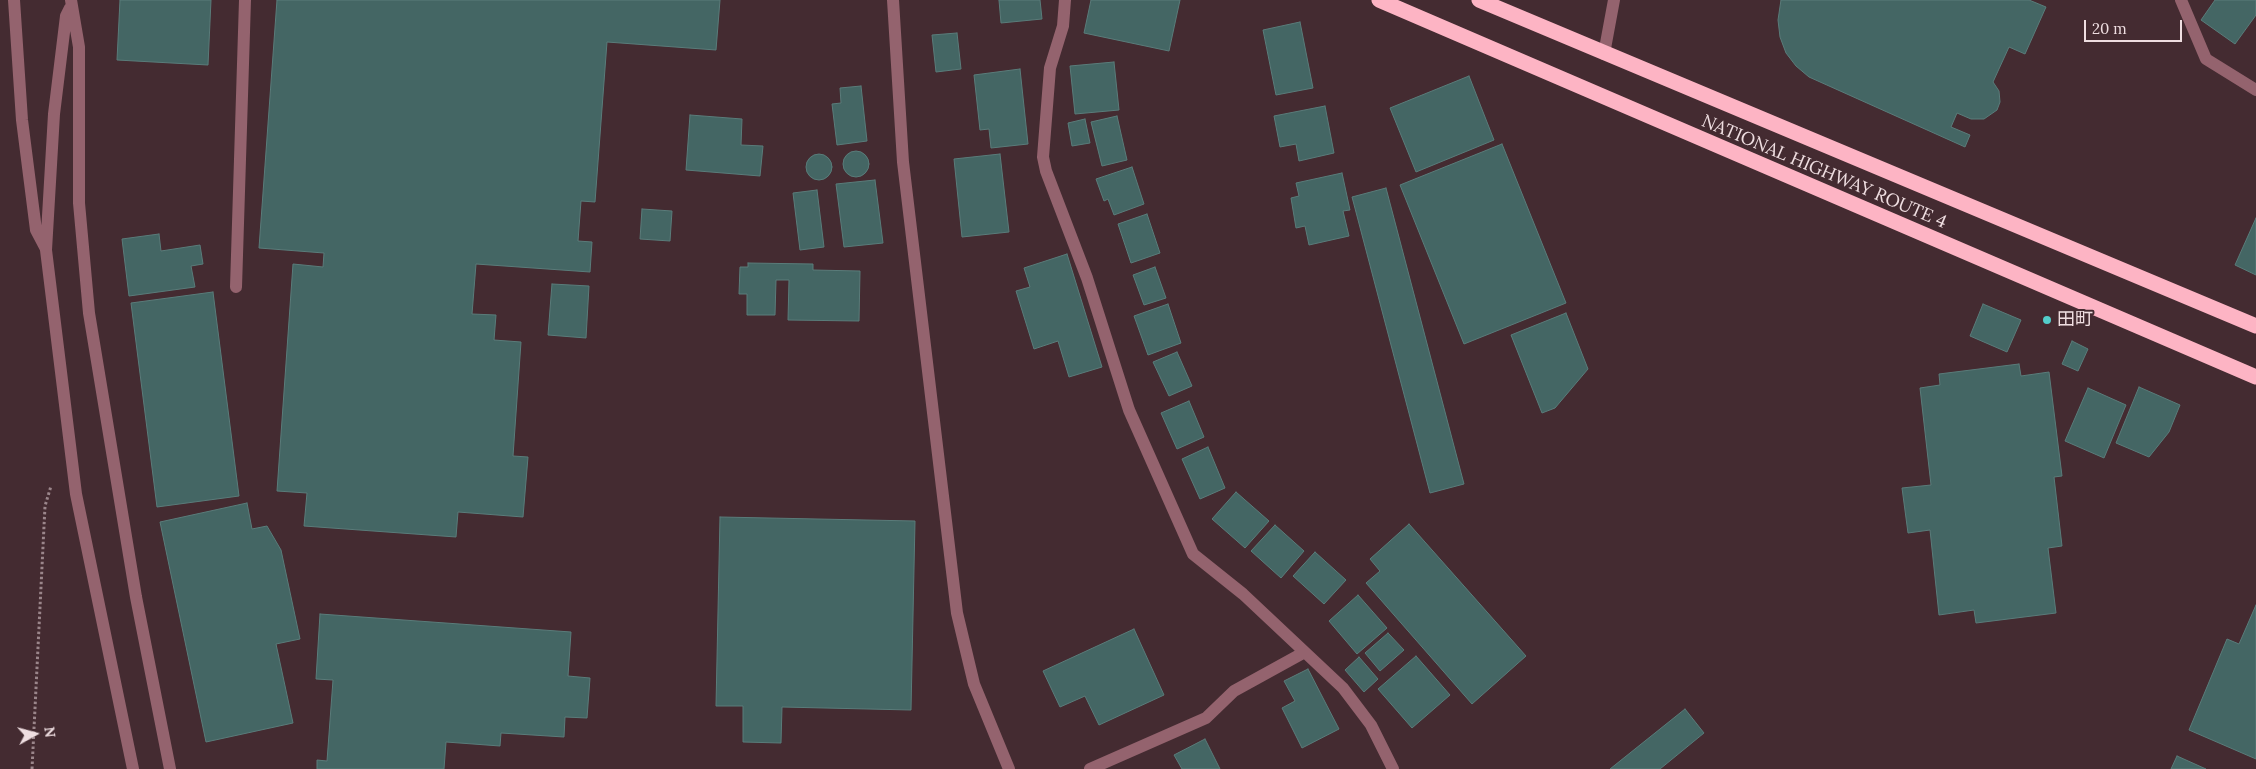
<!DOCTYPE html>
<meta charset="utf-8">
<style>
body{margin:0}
#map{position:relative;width:2256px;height:769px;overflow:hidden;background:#442b31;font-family:Lora,serif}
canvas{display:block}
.north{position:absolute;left:10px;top:709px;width:50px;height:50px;-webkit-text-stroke:4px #442b31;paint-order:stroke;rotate:83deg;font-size:14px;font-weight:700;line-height:20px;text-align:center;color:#efdee1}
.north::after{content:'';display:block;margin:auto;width:18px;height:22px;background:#efdee1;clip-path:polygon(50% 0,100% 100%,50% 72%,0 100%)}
.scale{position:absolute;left:2084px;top:20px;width:98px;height:22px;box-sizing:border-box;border:2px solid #efdee1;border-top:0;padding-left:6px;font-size:15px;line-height:18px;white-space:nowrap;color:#efdee1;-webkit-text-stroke:4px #442b31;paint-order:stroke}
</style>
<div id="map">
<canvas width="2256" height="769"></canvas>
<div class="north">N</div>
<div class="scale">20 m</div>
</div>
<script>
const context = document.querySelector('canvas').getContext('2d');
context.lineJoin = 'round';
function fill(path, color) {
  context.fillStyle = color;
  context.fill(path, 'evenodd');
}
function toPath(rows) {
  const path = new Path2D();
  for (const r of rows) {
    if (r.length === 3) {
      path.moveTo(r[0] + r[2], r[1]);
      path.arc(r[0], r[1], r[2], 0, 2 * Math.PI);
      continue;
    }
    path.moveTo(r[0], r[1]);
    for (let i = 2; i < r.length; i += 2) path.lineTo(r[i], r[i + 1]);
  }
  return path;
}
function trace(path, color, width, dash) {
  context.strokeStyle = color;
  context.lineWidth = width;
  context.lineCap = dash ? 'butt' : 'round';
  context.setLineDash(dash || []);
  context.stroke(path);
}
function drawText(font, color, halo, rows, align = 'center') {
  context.font = font + ' Lora,"Noto Sans JP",serif';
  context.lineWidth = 4;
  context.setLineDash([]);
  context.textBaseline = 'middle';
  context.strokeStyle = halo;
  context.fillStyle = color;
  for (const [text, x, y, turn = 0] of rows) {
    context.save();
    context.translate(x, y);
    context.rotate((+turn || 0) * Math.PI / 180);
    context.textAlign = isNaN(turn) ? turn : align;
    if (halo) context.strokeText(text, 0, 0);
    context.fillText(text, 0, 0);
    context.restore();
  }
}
const building = toPath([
 [120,0,211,0,208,65,117,60,120,0],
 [277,0,720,0,716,50,607,42,595,202,581,201,578,241,592,242,590,272,476,264,472,314,496,315,494,340,521,342,513,456,528,457,523,517,458,512,456,537,304,526,307,493,277,491,293,264,323,267,324,253,259,248,277,0],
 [999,0,1040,0,1042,19,1001,23,999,0],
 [1091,0,1180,0,1169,51,1084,33,1091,0],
 [1781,0,2029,0,2046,7,2025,54,2009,47,1993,82,1999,91,2000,102,1997,110,1984,119,1971,119,1957,113,1951,127,1970,135,1965,147,1809,77,1796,66,1786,53,1780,37,1778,20,1781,0],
 [2215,0,2256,0,2256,15,2235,44,2201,20,2215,0],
 [1300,22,1313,88,1276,95,1263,30,1300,22],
 [957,33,961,69,936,72,932,35,957,33],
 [1114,62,1119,110,1075,114,1070,66,1114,62],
 [1020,69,1028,144,991,148,989,129,980,130,974,75,1020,69],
 [1469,76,1494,140,1416,172,1390,108,1469,76],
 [861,86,867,141,837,145,832,104,841,103,840,88,861,86],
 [1325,106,1334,153,1299,161,1296,144,1280,147,1274,116,1325,106],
 [690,115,742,119,741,145,763,146,760,176,686,170,690,115],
 [1117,116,1127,160,1102,166,1091,122,1117,116],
 [1085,119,1090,143,1072,146,1068,123,1085,119],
 [1502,144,1566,303,1464,344,1400,185,1502,144],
 [856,164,13],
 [1000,154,1009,232,962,237,954,159,1000,154],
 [819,167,13],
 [1132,167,1144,204,1114,215,1108,199,1104,201,1096,179,1132,167],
 [1342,173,1350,210,1343,211,1349,236,1309,245,1305,226,1296,228,1291,198,1299,196,1296,183,1342,173],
 [875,180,883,243,844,247,836,184,875,180],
 [1386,188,1464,484,1430,493,1352,197,1386,188],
 [817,190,824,247,800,250,793,193,817,190],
 [642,209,672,211,670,241,640,239,642,209],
 [1147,214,1160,253,1131,263,1118,224,1147,214],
 [2256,218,2256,275,2235,265,2256,218],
 [159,234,161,251,200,245,203,264,191,266,195,287,129,296,122,239,159,234],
 [1067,254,1102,367,1069,377,1058,341,1034,349,1016,291,1030,287,1024,268,1067,254],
 [748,263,813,264,813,270,860,271,859,321,788,320,789,280,776,280,775,315,747,315,747,294,739,294,740,267,748,267,748,263],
 [1155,267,1166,298,1144,305,1133,275,1155,267],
 [552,284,589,286,586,338,548,335,552,284],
 [213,292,239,496,157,507,131,303,213,292],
 [1168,304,1181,343,1148,355,1134,316,1168,304],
 [1983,304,2021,320,2007,352,1970,336,1983,304],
 [1566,313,1588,369,1555,408,1542,413,1511,335,1566,313],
 [2072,341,2088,349,2078,371,2062,364,2072,341],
 [1177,352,1192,386,1169,396,1153,362,1177,352],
 [2019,364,2021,376,2049,372,2062,476,2054,477,2062,546,2048,548,2056,613,1976,623,1974,610,1939,615,1930,530,1908,533,1902,488,1931,485,1920,388,1940,385,1939,374,2019,364],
 [2139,387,2180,405,2169,432,2149,457,2116,443,2139,387],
 [2088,388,2126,405,2104,458,2065,441,2088,388],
 [1189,401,1204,437,1177,449,1161,413,1189,401],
 [1208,447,1225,488,1200,499,1182,459,1208,447],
 [1236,492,1269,521,1245,548,1212,519,1236,492],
 [247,503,252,529,267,526,281,550,300,639,276,644,293,723,206,742,160,522,247,503],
 [720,517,915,521,911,710,782,707,781,743,743,742,743,706,716,706,720,517],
 [1409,524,1526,656,1472,704,1366,583,1380,571,1370,559,1409,524],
 [1275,525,1304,551,1281,578,1251,551,1275,525],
 [1315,552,1346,580,1324,604,1293,576,1315,552],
 [1358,595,1387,628,1357,654,1329,621,1358,595],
 [2256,605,2256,759,2189,730,2227,639,2239,644,2256,605],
 [320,614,571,632,568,676,590,678,587,718,565,717,564,737,501,733,500,746,446,742,444,769,317,769,317,760,327,761,333,680,316,679,320,614],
 [1134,629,1164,695,1099,725,1085,696,1060,707,1043,671,1134,629],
 [1388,633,1404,650,1380,671,1365,653,1388,633],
 [1416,656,1450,695,1412,728,1378,689,1416,656],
 [1359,657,1378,679,1364,692,1345,670,1359,657],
 [1308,669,1339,729,1302,748,1282,708,1295,701,1284,681,1308,669],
 [1685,709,1704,733,1660,769,1610,769,1685,709],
 [1205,739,1220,769,1182,769,1174,755,1205,739],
 [2177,756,2206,769,2171,769,2177,756]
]);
fill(building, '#446664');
trace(building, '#5a7c7a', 1);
trace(toPath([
 [32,769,45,506,51,486]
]), '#9b868b', 3, [2.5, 2.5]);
trace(toPath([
 [14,0,22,120,36,230,46,249],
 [71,0,79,47,79,203,89,313,136,597,170,769],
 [893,0,903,162,957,613,974,684,1009,769],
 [1065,0,1063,26,1050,68,1043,157,1046,171,1087,278,1129,410,1193,554,1243,594,1343,688,1371,725,1393,769],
 [2181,0,2206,59,2256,90],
 [70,8,66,16,54,114,46,250,76,494,133,769],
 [1604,54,1614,0],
 [236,287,245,0],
 [1090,769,1206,718,1234,691,1303,653]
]), '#94636e', 12);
trace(toPath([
 [1379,0,2256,377],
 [1479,0,2256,326]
]), '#fdb4c4', 15);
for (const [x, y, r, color] of [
 [2047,320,5,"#53cdca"]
]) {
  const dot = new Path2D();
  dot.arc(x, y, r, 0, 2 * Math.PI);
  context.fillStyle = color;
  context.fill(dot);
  trace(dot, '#442b31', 2);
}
drawText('18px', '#efdee1', '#442b31', [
 ["NATIONAL HIGHWAY ROUTE 4",1824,172,23]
]);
drawText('18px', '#efdee1', '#442b31', [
 ["田町",2057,320]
], 'left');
</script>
